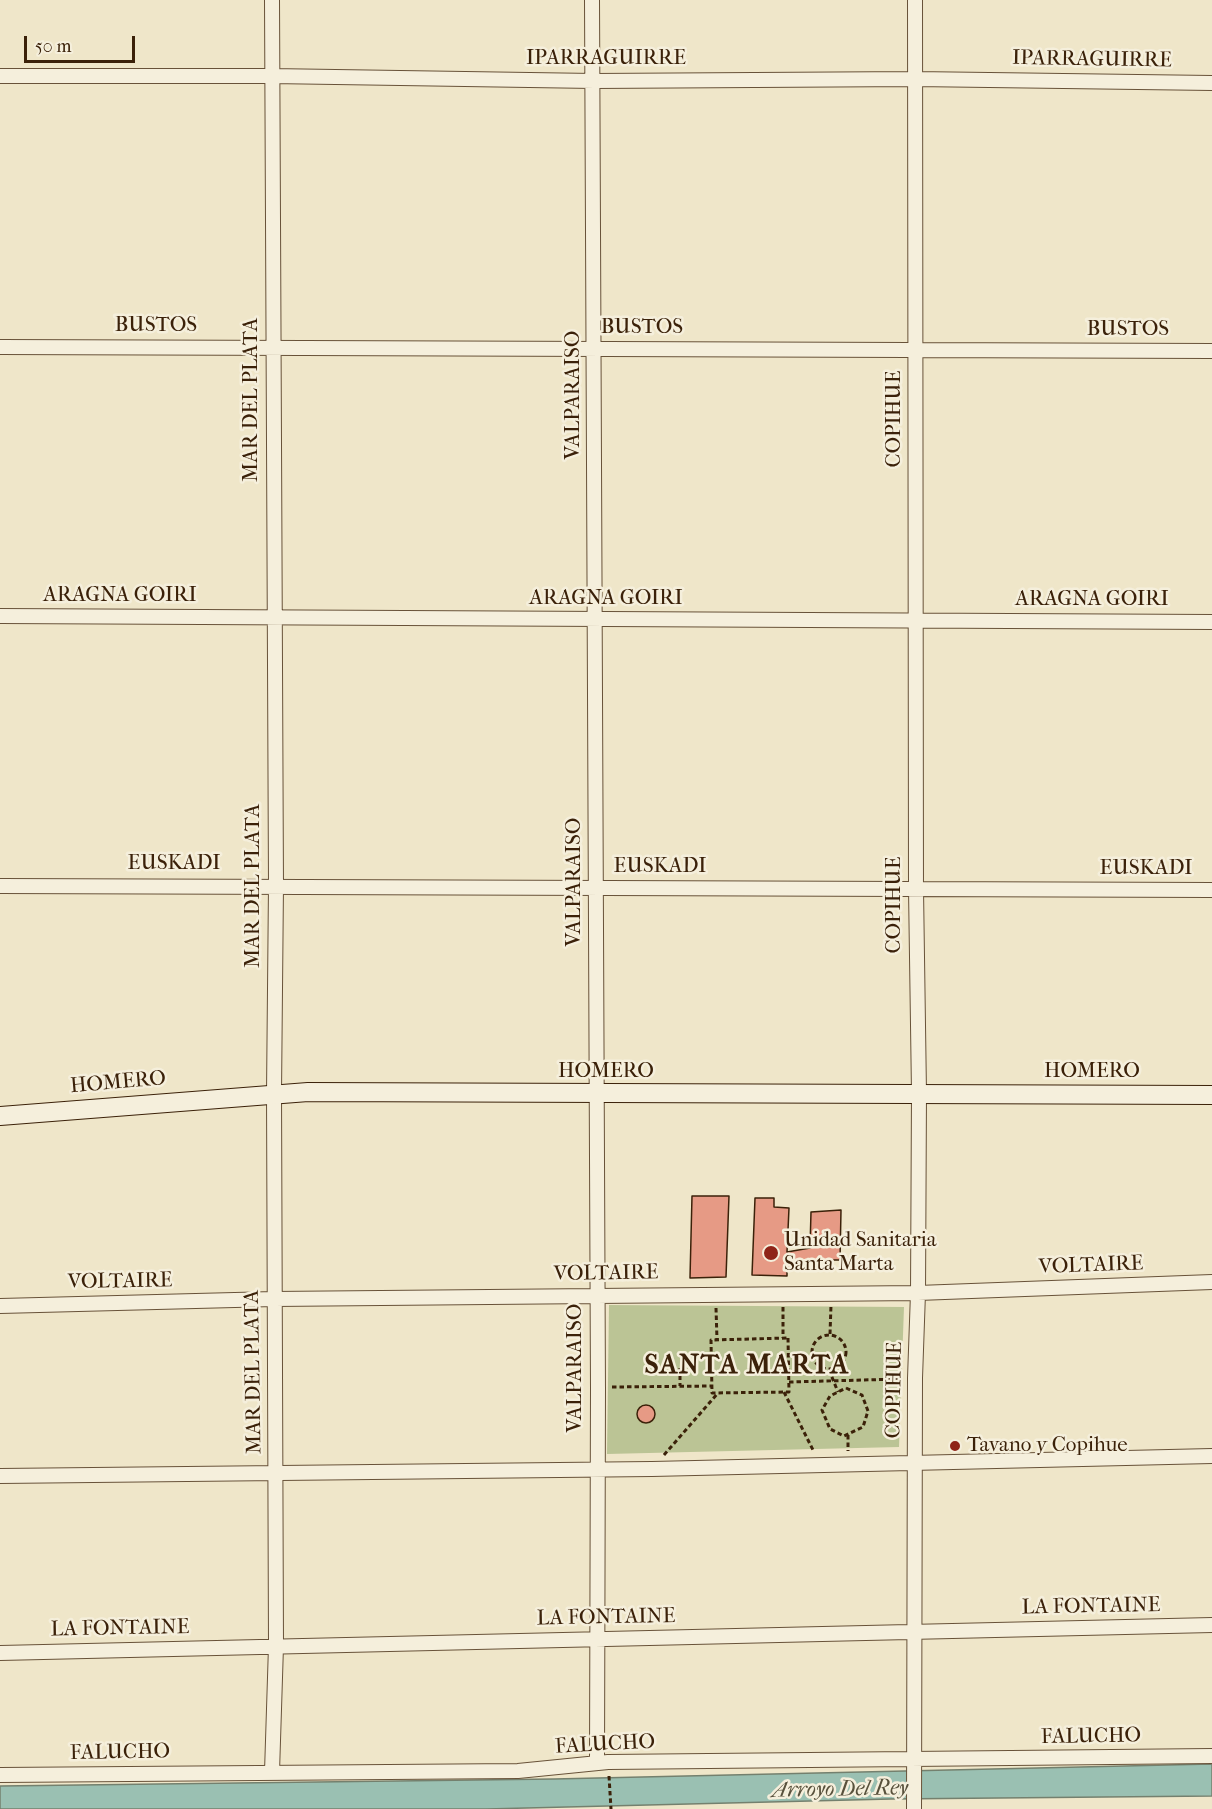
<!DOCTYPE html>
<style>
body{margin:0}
#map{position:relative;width:1212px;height:1809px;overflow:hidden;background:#efe6c9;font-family:"IM FELL French Canon",serif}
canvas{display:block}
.scale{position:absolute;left:24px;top:36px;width:111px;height:27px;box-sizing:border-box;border:3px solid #3b2109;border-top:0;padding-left:8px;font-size:18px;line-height:21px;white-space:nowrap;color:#3b2109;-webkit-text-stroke:4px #f5efdc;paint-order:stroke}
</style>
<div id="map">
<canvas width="1212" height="1809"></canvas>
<div class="scale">50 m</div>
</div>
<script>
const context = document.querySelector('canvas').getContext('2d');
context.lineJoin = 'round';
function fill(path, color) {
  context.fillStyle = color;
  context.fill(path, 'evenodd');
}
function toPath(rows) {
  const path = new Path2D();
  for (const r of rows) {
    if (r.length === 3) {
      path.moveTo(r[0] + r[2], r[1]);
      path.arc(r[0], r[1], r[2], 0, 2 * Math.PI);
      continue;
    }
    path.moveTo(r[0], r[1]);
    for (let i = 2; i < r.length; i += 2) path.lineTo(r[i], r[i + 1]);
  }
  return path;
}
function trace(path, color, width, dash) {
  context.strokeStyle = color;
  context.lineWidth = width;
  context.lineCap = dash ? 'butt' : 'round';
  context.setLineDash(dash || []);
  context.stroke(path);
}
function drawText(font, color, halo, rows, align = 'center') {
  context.font = font + ' "IM FELL French Canon",serif';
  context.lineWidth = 5;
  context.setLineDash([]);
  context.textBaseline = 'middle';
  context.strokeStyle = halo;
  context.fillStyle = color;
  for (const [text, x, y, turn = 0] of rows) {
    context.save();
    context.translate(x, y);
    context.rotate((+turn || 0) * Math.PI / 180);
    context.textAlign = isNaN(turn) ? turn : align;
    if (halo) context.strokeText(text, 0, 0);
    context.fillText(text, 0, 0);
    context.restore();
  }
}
fill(toPath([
 [609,1305,904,1307,899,1447,607,1454]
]), '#bbc495');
const water = toPath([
 [1212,1764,1212,1796,891,1799,486,1809,0,1809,0,1786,554,1779,1212,1764]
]);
fill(water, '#9ac0b2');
trace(water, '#74806e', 1.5);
const building = toPath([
 [692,1196,729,1196,726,1277,690,1278,692,1196],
 [755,1198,774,1198,774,1207,789,1208,787,1252,810,1248,811,1212,841,1210,840,1260,817,1260,817,1271,787,1268,787,1276,752,1275,755,1198],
 [646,1414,9]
]);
fill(building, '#e69a85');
trace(building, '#3b2109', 1.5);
const street = toPath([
 [272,0,276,885,274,1093,276,1646,272,1772],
 [592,0,598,1387,597,1763],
 [0,76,271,76,594,81,915,79,1212,83],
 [0,347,1212,351],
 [0,616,1212,622],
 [0,886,1212,890],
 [0,1306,274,1299,918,1293,1212,1282],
 [0,1476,652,1469,1212,1456],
 [0,1653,1212,1625],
 [0,1775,518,1771,608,1762,1212,1756],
 [914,1809,915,1378,918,1293,919,1093,916,889,915,0]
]);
const secondary = toPath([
 [0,1116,308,1092,1212,1095]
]);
trace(street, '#685239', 16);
trace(secondary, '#3b2109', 20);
trace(toPath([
 [783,1307,783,1338],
 [716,1308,717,1340],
 [830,1334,831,1305],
 [829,1352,17],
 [788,1338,789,1392,712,1393,711,1340,788,1338],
 [680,1368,680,1386],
 [829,1370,838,1392],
 [789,1382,901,1379],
 [612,1387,712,1386],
 [846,1388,862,1395,868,1411,863,1427,844,1436,830,1429,822,1410,830,1396,846,1388],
 [784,1392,814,1452],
 [848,1435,848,1451],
 [664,1455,718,1393],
 [609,1776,611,1809]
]), '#3b2109', 3, [4.5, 3]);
trace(street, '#f5efdc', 14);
trace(secondary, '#f5efdc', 18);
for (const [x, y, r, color] of [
 [771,1253,8,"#8f2418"],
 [955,1446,6,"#8f2418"]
]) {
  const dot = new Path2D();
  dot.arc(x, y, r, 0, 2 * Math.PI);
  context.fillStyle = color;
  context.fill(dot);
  trace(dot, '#f5efdc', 2);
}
drawText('21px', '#3b2109', '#f5efdc', [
 ["IPARRAGUIRRE",606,59],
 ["IPARRAGUIRRE",1092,60,1],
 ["BUSTOS",156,326],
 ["BUSTOS",642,328],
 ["BUSTOS",1128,330],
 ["VALPARAISO",574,395,-90],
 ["MAR DEL PLATA",252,400,-90],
 ["COPIHUE",895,419,-90],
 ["ARAGNA GOIRI",120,596],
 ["ARAGNA GOIRI",606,599],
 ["ARAGNA GOIRI",1092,600],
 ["EUSKADI",174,864],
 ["EUSKADI",660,867],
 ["EUSKADI",1146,869],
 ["VALPARAISO",575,882,-90],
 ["MAR DEL PLATA",254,886,-90],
 ["COPIHUE",895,905,-90],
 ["HOMERO",606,1072],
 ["HOMERO",1092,1072],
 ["HOMERO",118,1083,-5],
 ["VOLTAIRE",1091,1266,-2],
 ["VOLTAIRE",606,1274,-1],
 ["VOLTAIRE",120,1282,-1],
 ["VALPARAISO",576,1368,-90],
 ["MAR DEL PLATA",254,1372,-91],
 ["COPIHUE",895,1390,-89],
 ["LA FONTAINE",1091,1607,-1],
 ["LA FONTAINE",606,1618,-1],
 ["LA FONTAINE",120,1629,-1],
 ["FALUCHO",1091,1737,-1],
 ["FALUCHO",605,1745,-3],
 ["FALUCHO",120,1753,-1]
]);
drawText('21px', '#3b2109', '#f5efdc', [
 ["Unidad Sanitaria",784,1241],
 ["Santa Marta",784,1265],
 ["Tavano y Copihue",967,1446]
], 'left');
drawText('italic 22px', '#58513c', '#f5efdc', [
 ["Arroyo Del Rey",840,1790,-1]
]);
context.letterSpacing = '1.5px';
drawText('bold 27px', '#3b2109', '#f5efdc', [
 ["SANTA MARTA",747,1366]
]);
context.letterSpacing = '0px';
</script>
